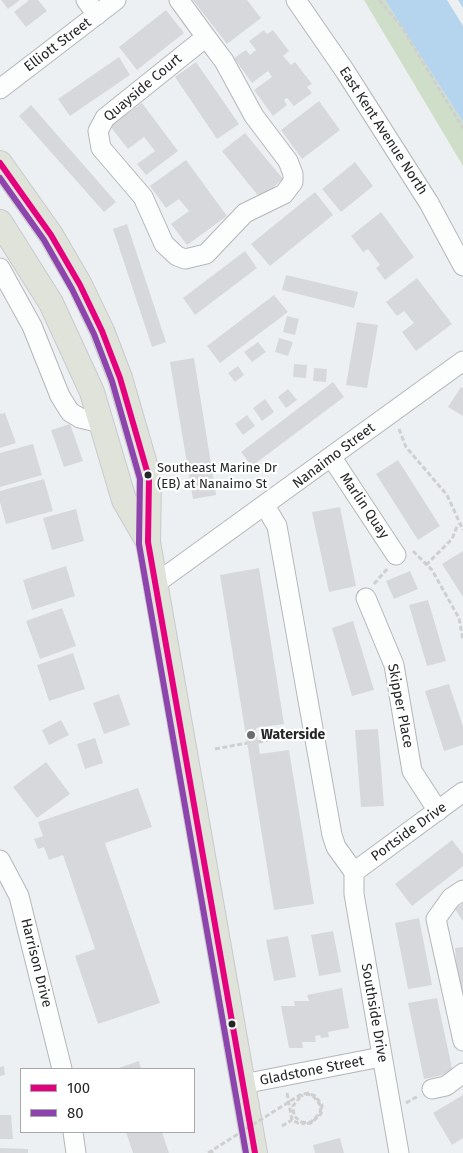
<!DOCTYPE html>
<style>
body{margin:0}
#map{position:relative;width:463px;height:1153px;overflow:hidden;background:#edf0f3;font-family:"Fira Sans",sans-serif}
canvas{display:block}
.legend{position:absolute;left:20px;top:1068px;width:175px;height:65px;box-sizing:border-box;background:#fff;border:1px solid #a7a8a9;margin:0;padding:6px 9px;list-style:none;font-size:15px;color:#242627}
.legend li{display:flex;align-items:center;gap:10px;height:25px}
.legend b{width:25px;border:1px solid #a7a8a9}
</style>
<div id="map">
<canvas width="463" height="1153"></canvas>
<ul class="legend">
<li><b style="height:6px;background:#e5007d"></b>100</li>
<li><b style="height:6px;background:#8e44ad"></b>80</li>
</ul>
</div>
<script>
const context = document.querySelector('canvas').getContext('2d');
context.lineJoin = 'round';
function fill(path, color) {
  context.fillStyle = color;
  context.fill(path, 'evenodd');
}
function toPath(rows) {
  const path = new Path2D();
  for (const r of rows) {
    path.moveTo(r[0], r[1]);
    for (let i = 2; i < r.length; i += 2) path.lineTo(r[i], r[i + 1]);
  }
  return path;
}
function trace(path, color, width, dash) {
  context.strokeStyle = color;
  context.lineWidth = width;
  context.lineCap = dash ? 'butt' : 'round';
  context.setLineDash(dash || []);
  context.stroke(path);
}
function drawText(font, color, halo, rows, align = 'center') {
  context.font = font + ' "Fira Sans",sans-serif';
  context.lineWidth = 4.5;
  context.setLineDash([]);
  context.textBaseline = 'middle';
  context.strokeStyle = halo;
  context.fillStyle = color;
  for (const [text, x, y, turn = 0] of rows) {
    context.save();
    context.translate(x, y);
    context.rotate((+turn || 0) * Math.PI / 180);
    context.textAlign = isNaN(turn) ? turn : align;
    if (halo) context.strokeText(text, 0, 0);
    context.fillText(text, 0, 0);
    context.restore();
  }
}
fill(toPath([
 [364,0,385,0,463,122,463,166]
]), '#cfdec8');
fill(toPath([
 [385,0,463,0,463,122]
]), '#b5d4ee');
fill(toPath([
 [447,0,458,0,463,8,463,26]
]), '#edf0f3');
fill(toPath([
 [1,0,20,0,8,9],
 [29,0,38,0,47,11,26,27,14,12],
 [193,0,247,0,261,18,227,44],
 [166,10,184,33,137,70,119,47],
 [264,30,267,34,273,30,289,51,283,56,291,65,295,62,312,84,307,87,312,93,294,106,287,98,284,100,287,105,273,116,254,90,272,77,268,71,252,83,234,58,246,50,250,55,256,50,249,41],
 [119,57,130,75,70,116,58,99],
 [196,62,239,124,217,139,175,77],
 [319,101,340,130,302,159,281,130],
 [142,103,178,151,146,175,137,164,155,151,144,137,128,149,110,126],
 [31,105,116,202,104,212,19,116],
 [245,133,283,179,260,198,222,151],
 [186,160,227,216,187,245,171,224,189,211,179,199,166,208,150,186],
 [355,162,373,186,341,212,322,189],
 [315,192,333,215,270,266,251,244],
 [381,212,414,257,385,280,376,268,380,265,368,249,363,252,351,236],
 [127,224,166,342,152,347,113,229],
 [245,251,257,268,195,315,183,298],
 [286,275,358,292,354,308,282,290],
 [417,278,452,324,416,351,402,332,414,323,404,311,397,316,386,302],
 [274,295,288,312,220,363,207,346],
 [287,316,299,319,295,335,283,332],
 [357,322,378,325,367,388,346,385],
 [279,338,293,342,288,356,275,352],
 [258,342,266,352,252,362,244,352],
 [194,358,216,495,193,499,170,362],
 [294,364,307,365,306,378,293,377],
 [238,366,244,375,235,382,228,373],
 [314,368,327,369,326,382,313,381],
 [333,382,344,397,252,466,241,452],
 [461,387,463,388,463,416,448,407],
 [288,389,297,400,286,408,278,397],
 [265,399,274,412,262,421,253,408],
 [5,413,16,443,0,448,0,414],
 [247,415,255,426,243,435,235,424],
 [70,424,83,461,64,467,51,430],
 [33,444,42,475,0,487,0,453],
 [398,460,440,526,418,540,376,474],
 [44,479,53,511,6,524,0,502,0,491],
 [340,507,356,586,329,592,312,512],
 [76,509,84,541,52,550,43,518],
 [463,551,463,597,442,564],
 [66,566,75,596,32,610,23,580],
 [259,568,284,724,256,728,260,754,289,750,314,904,274,910,220,575],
 [410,571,418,589,394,599,386,581],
 [428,600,446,661,427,666,409,605],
 [62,608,76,646,40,659,26,621],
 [353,621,374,690,352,696,332,628],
 [73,653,85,689,49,701,37,665],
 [449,684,463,726,463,745,444,751,425,691],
 [119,694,130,725,104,734,93,703],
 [61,720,69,735,49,745,42,730],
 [378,729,384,806,361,807,355,730],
 [95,738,103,763,85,769,77,744],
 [46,762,70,794,37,818,13,787],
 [138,788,152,827,105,843,160,1003,98,1024,75,956,95,949,63,855,49,860,44,847,38,849,34,839,43,836,38,822],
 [452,840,463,854,463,866,412,906,395,884],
 [463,903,463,921,455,909],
 [419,918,432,985,408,989,395,923],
 [333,931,341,972,319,976,311,935],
 [288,936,296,977,274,981,266,940],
 [463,947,463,1033,462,1033,455,948],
 [342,988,349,1028,328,1032,329,1037,321,1038,320,1035,315,1036,316,1042,302,1042,303,1048,289,1048,281,1006,295,1006,294,1001,309,1001,307,995],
 [437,998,453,1073,424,1079,408,1003],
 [139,1061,141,1069,116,1069],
 [4,1066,5,1075,0,1076,0,1067],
 [463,1095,463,1138,452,1145,433,1113],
 [0,1115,11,1115,13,1139,0,1139],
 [126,1132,162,1132,169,1153,133,1153],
 [340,1138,344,1153,315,1153,313,1145],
 [0,1148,28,1149,28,1153,0,1153]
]), '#d7d8db');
const minor = toPath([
 [86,0,97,15],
 [179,0,206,37,224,61,254,116,288,161,293,174,293,182,284,194,245,213,206,254,185,259,177,256,164,244,143,197,101,148,98,131,105,118,206,37],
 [296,0,345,71,429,203,463,266],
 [0,89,116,0],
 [0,268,32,326,60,396,70,412,80,418,101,423],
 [332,458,396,555],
 [265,506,277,526,332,835,336,847,354,872],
 [155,584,463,361],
 [366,598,394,665,412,771,438,811],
 [0,860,19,896,62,1069],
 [354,872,354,894,399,1153],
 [354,872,463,792],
 [463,890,451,898,436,919,463,1041],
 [243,1084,381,1057],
 [432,1089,446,1086,463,1073],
 [73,1132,76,1153]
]);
const major = toPath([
 [0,163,51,235,80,285,102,331,120,378,149,478,148,542,255,1153],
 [0,222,51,303,92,392,124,500,147,540]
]);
trace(minor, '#b4b6b8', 21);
trace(major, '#c9cacc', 26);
trace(toPath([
 [379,0,401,26,463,128],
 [399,429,406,447,447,495,463,530],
 [413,551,432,570,459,618,463,640],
 [426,565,452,539,458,524],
 [374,584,388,568],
 [258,742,299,735],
 [215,749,247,743],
 [287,1093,292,1120,298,1123,311,1122,320,1113,321,1106,314,1097,308,1094,301,1096],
 [406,1103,418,1096],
 [282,1126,292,1120],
 [211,1151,213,1153]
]), '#cfcfd0', 3, [5, 2.5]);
trace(minor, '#fcfdfd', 19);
trace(major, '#dfe3da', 24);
trace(toPath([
 [208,1153,300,1095,308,1093,315,1096,322,1105,321,1114,311,1123,304,1124,294,1116,293,1106,301,1096]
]), '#cfcfd0', 3, [5, 2.5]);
trace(toPath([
 [0,163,51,235,80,285,102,331,120,378,149,478,148,542,255,1153]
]), '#e5007d', 6);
trace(toPath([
 [0,178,44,240,72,289,94,334,112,381,140,479,139,544,246,1153]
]), '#8e44ad', 6);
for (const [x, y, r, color] of [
 [148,475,4.5,"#242627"],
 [251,735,5,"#6a6d6e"],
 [232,1024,4.5,"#242627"]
]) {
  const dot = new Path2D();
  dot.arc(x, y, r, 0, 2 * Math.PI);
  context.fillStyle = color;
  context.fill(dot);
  trace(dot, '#fff', 2);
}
drawText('13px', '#242627', '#fff', [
 ["Southeast Marine Dr",157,468],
 ["(EB) at Nanaimo St",157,484]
], 'left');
drawText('14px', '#242627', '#fff', [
 ["Elliott Street",58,45,-37],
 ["Quayside Court",143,88,-40],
 ["East Kent Avenue North",383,131,57],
 ["Nanaimo Street",334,456,-37],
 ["Marlin Quay",364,506,56],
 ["Skipper Place",400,706,79],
 ["Portside Drive",409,832,-36],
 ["Harrison Drive",36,963,76],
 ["Southside Drive",374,1013,80],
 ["Gladstone Street",312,1071,-11]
]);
drawText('bold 14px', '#242627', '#fff', [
 ["Waterside",261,735]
], 'left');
</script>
